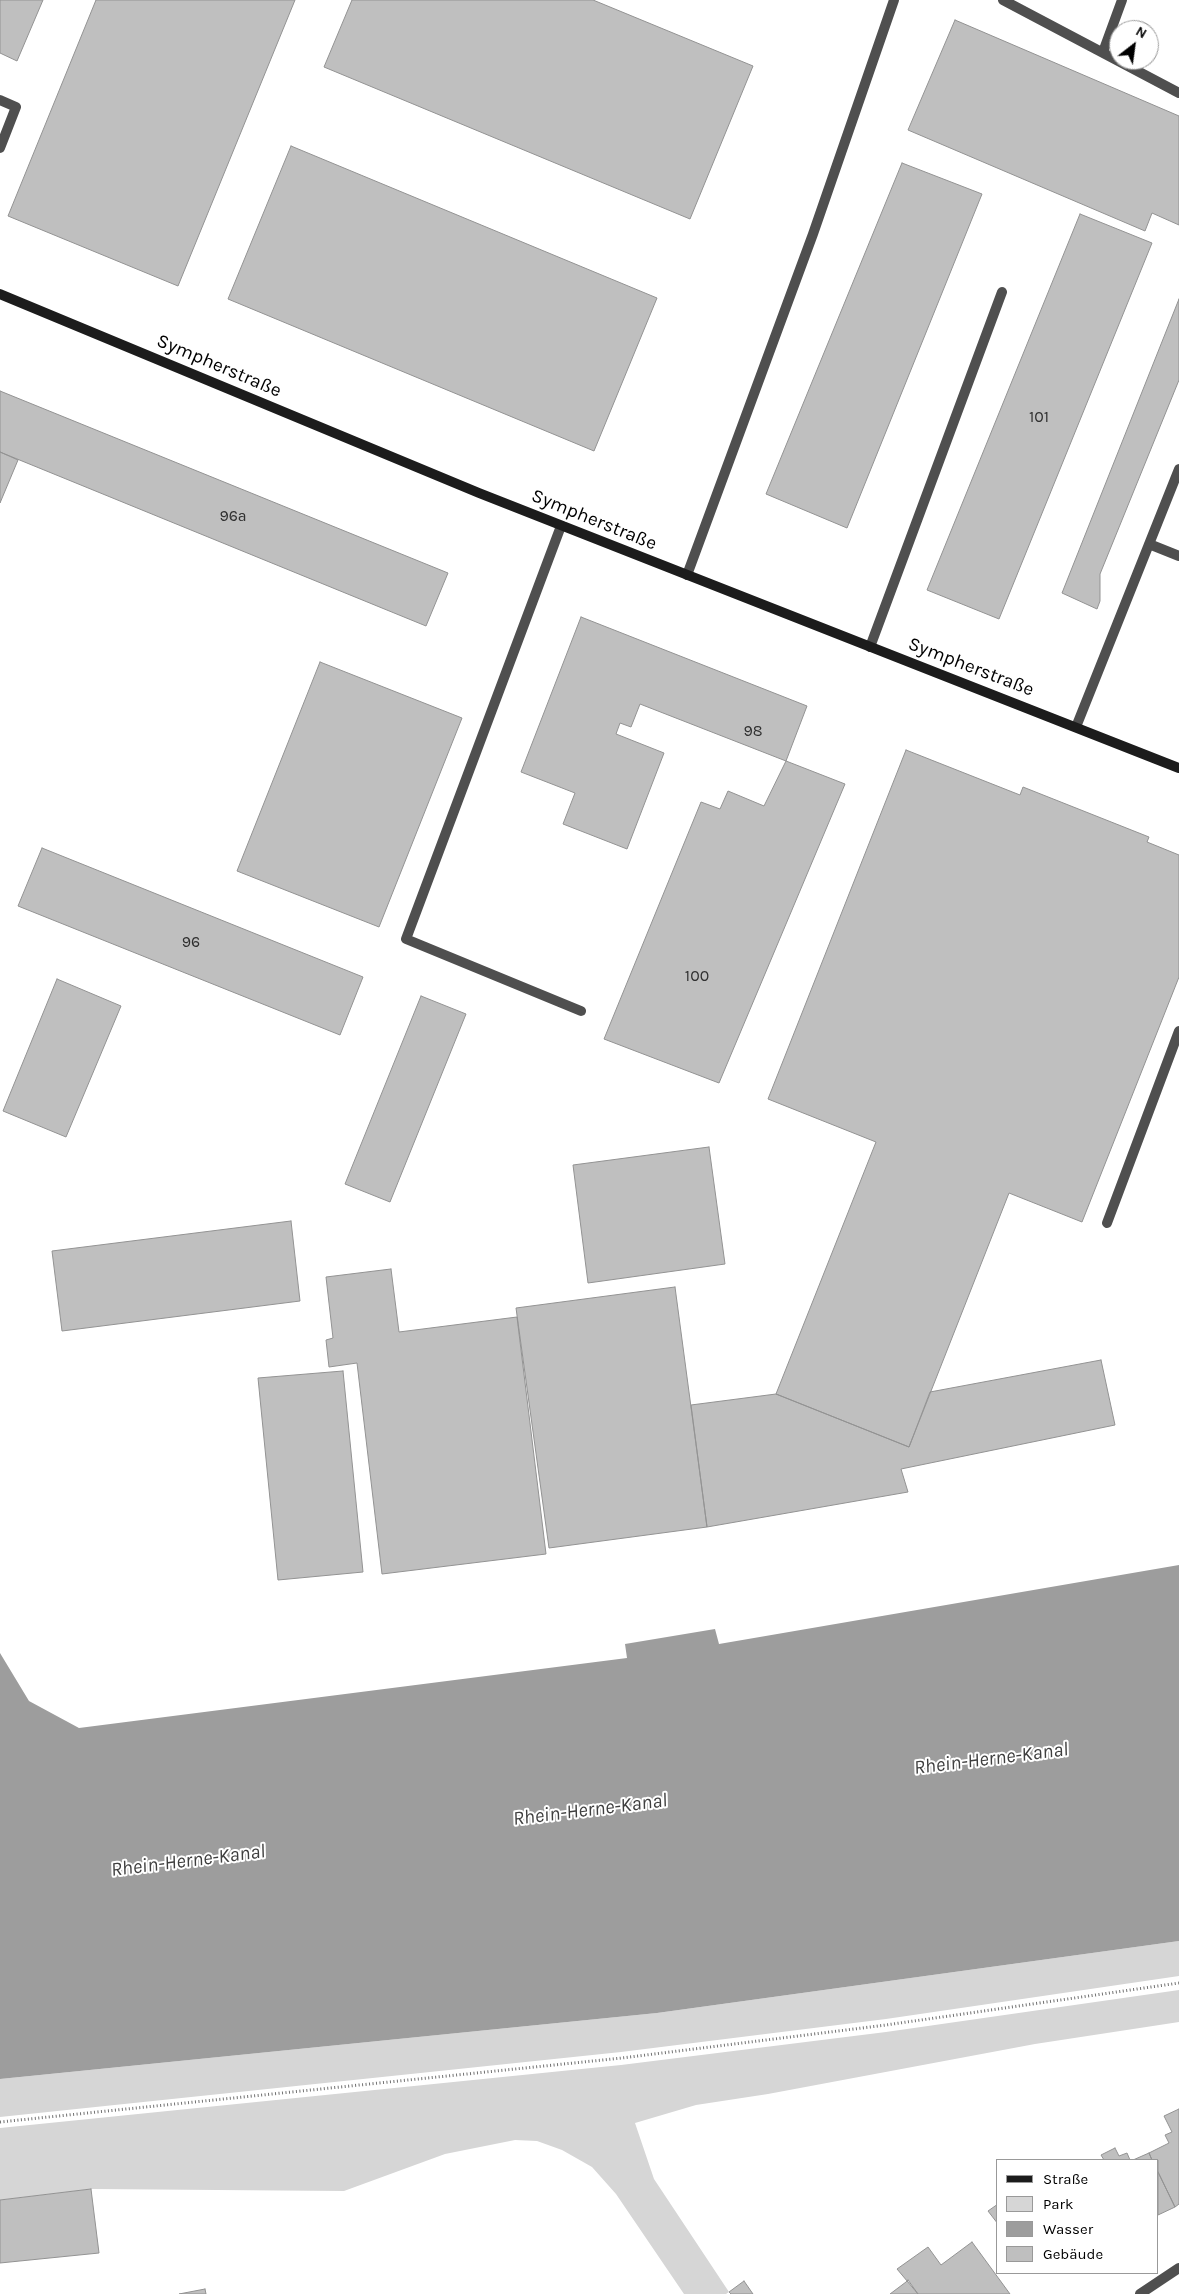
<!DOCTYPE html>
<meta charset="utf-8">
<style>
body{margin:0}
#map{position:relative;width:1179px;height:2294px;overflow:hidden;background:#fff;font-family:Karla,sans-serif}
canvas{display:block}
.legend{position:absolute;left:996px;top:2159px;width:162px;height:115px;box-sizing:border-box;background:#fff;border:1px solid #999;margin:0;padding:6px 9px;list-style:none;font-size:15px;color:#000}
.legend li{display:flex;align-items:center;gap:10px;height:25px}
.legend b{width:25px;border:1px solid #999}
.north{position:absolute;left:1109px;top:20px;width:50px;height:50px;box-sizing:border-box;background:#fff;border:1px solid #999;border-radius:50%;rotate:30deg;font-size:14px;font-weight:700;line-height:20px;text-align:center;color:#000}
.north::after{content:'';display:block;margin:auto;width:18px;height:22px;background:#000;clip-path:polygon(50% 0,100% 100%,50% 72%,0 100%)}
</style>
<div id="map">
<canvas width="1179" height="2294"></canvas>
<ul class="legend">
<li><b style="height:6px;background:#1c1c1c"></b>Straße</li>
<li><b style="height:14px;background:#d6d6d6"></b>Park</li>
<li><b style="height:14px;background:#9d9d9d"></b>Wasser</li>
<li><b style="height:14px;background:#bfbfbf"></b>Gebäude</li>
</ul>
<div class="north">N</div>
</div>
<script>
const context = document.querySelector('canvas').getContext('2d');
context.lineJoin = 'round';
function fill(path, color) {
  context.fillStyle = color;
  context.fill(path, 'evenodd');
}
function toPath(rows) {
  const path = new Path2D();
  for (const r of rows) {
    path.moveTo(r[0], r[1]);
    for (let i = 2; i < r.length; i += 2) path.lineTo(r[i], r[i + 1]);
  }
  return path;
}
function trace(path, color, width, dash) {
  context.strokeStyle = color;
  context.lineWidth = width;
  context.lineCap = dash ? 'butt' : 'round';
  context.setLineDash(dash || []);
  context.stroke(path);
}
function drawText(font, color, halo, rows, align = 'center') {
  context.font = font + ' Karla,sans-serif';
  context.lineWidth = 4;
  context.setLineDash([]);
  context.textBaseline = 'middle';
  context.strokeStyle = halo;
  context.fillStyle = color;
  for (const [text, x, y, turn = 0] of rows) {
    context.save();
    context.translate(x, y);
    context.rotate((+turn || 0) * Math.PI / 180);
    context.textAlign = isNaN(turn) ? turn : align;
    if (halo) context.strokeText(text, 0, 0);
    context.fillText(text, 0, 0);
    context.restore();
  }
}
fill(toPath([
 [1179,1941,1179,1976,886,2019,621,2052,0,2117,0,2079,657,2013],
 [1179,1990,1179,2022,1035,2044,768,2094,696,2105,635,2123,654,2179,729,2292,726,2294,684,2294,616,2194,592,2167,562,2150,537,2141,515,2140,445,2154,344,2191,91,2189,0,2200,0,2128,621,2065,886,2032]
]), '#d6d6d6');
fill(toPath([
 [1179,1565,1179,1941,657,2013,0,2079,0,1653,29,1701,79,1728,627,1658,625,1644,715,1629,719,1644]
]), '#9d9d9d');
const building = toPath([
 [0,0,43,0,17,61,0,53,0,0],
 [96,0,295,0,178,286,8,216,96,0],
 [352,0,593,0,753,66,690,219,324,67,352,0],
 [955,20,1179,116,1179,225,1152,213,1145,231,908,130,955,20],
 [291,146,657,298,594,451,228,299,291,146],
 [902,163,982,194,847,528,766,494,902,163],
 [1080,214,1152,243,999,619,927,590,1080,214],
 [1179,299,1179,380,1100,574,1100,601,1097,609,1062,593,1179,299],
 [0,391,448,573,426,626,0,452,0,391],
 [0,452,18,460,0,503,0,452],
 [581,617,807,706,786,761,640,704,631,727,620,723,616,734,664,753,627,849,563,824,575,793,521,772,581,617],
 [320,662,462,718,379,927,237,871,320,662],
 [906,750,1020,795,1023,787,1149,837,1147,842,1179,855,1179,977,1082,1222,1009,1193,909,1447,776,1394,876,1142,768,1099,906,750],
 [786,761,845,784,719,1083,604,1039,701,802,720,809,728,791,764,806,786,761],
 [42,848,363,977,340,1035,18,906,42,848],
 [57,979,121,1006,66,1137,3,1111,57,979],
 [421,996,466,1014,390,1202,345,1184,421,996],
 [709,1147,725,1264,588,1283,573,1165,709,1147],
 [291,1221,300,1301,62,1331,52,1251,291,1221],
 [391,1269,399,1332,517,1317,546,1554,382,1574,357,1363,329,1367,326,1340,333,1338,326,1277,391,1269],
 [675,1287,707,1527,549,1548,516,1308,675,1287],
 [1101,1360,1115,1425,901,1469,908,1492,707,1527,691,1405,776,1394,909,1447,930,1392,1101,1360],
 [343,1371,363,1572,278,1580,258,1378,343,1371],
 [1179,2109,1179,2204,1175,2207,1158,2172,1158,2160,1152,2160,1149,2153,1169,2143,1165,2135,1172,2132,1164,2116,1179,2109],
 [1115,2148,1119,2156,1127,2153,1130,2160,1104,2160,1101,2155,1115,2148],
 [1149,2153,1152,2160,1133,2160,1149,2153],
 [1158,2172,1175,2207,1158,2215,1158,2172],
 [91,2189,99,2253,0,2263,0,2200,91,2189],
 [998,2204,998,2224,988,2211,998,2204],
 [972,2242,1010,2294,918,2294,897,2269,928,2247,941,2265,972,2242],
 [908,2280,918,2294,890,2294,906,2282,908,2280],
 [744,2281,753,2294,731,2294,729,2292,744,2281],
 [205,2289,206,2294,179,2294,205,2289]
]);
fill(building, '#bfbfbf');
trace(building, '#939393', 1);
trace(toPath([
 [0,2122,622,2058,886,2025,1179,1983]
]), '#717171', 3, [1, 2.5]);
trace(toPath([
 [1003,0,1179,93],
 [1103,52,1122,0],
 [0,100,16,107,0,148],
 [561,526,406,939,581,1011],
 [1149,544,1179,556],
 [687,575,813,234,894,0],
 [870,647,1002,292],
 [1076,727,1179,469],
 [1107,1223,1179,1031]
]), '#4f4f4f', 10);
trace(toPath([
 [1140,2294,1179,2268]
]), '#4f4f4f', 10);
trace(toPath([
 [0,294,479,493,1179,768]
]), '#1c1c1c', 10);
drawText('16px', '#303030', null, [
 ["101",1039,417],
 ["96a",233,516],
 ["98",753,731],
 ["96",191,942],
 ["100",697,976]
]);
drawText('19px', '#000', '#fff', [
 ["Sympherstraße",219,366,23],
 ["Sympherstraße",594,520,22],
 ["Sympherstraße",971,667,21]
]);
drawText('italic 20px', '#3e3e3e', '#fff', [
 ["Rhein-Herne-Kanal",991,1759,-7],
 ["Rhein-Herne-Kanal",590,1810,-7],
 ["Rhein-Herne-Kanal",188,1861,-7]
]);
</script>
